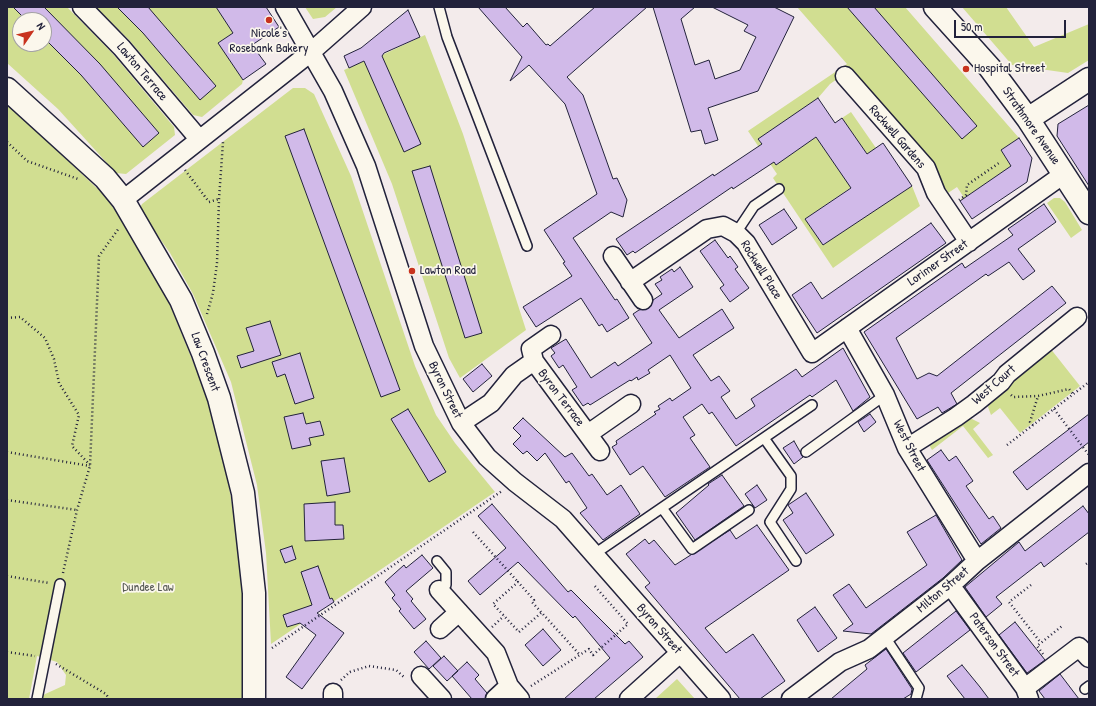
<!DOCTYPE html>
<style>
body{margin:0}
#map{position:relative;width:1096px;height:706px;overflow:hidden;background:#f3ebeb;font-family:"Patrick Hand",sans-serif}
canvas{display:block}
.frame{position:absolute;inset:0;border:8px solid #22223b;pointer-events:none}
.north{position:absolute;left:12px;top:12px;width:40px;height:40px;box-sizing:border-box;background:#fbf7ec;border:1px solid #a4a2a5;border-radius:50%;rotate:56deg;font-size:11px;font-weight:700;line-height:16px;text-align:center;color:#22223b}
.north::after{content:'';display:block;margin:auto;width:14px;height:18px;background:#c8321e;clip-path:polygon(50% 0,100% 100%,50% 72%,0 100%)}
.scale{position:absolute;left:954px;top:20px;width:112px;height:18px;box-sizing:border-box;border:2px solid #22223b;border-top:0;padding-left:5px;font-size:12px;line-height:14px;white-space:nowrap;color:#22223b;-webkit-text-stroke:3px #fbf7ec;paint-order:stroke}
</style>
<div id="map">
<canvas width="1096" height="706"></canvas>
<div class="frame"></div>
<div class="north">N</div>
<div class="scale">50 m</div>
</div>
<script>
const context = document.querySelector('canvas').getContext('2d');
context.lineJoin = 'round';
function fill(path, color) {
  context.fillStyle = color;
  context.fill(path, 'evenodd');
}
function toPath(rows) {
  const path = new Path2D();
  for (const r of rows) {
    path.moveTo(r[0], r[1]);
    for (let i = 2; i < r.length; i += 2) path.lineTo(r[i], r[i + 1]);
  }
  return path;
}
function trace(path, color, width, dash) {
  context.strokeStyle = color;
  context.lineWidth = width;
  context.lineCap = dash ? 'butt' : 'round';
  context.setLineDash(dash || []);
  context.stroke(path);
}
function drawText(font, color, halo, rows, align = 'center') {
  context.font = font + ' "Patrick Hand",sans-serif';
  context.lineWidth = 3.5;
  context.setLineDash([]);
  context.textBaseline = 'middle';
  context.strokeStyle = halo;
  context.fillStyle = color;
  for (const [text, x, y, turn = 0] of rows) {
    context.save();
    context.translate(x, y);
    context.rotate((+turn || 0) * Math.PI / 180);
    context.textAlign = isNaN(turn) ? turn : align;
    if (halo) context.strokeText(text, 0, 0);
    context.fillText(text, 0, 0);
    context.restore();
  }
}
fill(toPath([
 [7,7,67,7,113,54,174,127,175,135,126,174,116,173,58,109,7,63],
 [20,20,44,20,44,44,20,44],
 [96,7,222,7,218,10,233,33,218,43,243,80,242,84,202,117,193,115,130,41],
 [305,7,337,7,325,17,313,19],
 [797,7,905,7,1019,138,1001,150,1011,166,960,201,963,196,957,187,948,193,946,189,943,191,847,72,830,84,818,98,758,139,776,165,816,137,840,172,866,177,805,219,823,245,912,186,920,206,833,268,773,178,777,174,748,131,847,64],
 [962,7,1006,7,1034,47,1089,24,1089,60,1068,73,1012,65],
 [425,35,463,134,526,330,460,378,449,358,392,184,344,70,364,61,365,63],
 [293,88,305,88,314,94,351,176,415,366,436,415,455,443,495,492,271,644,266,553,257,485,231,382,193,294,170,253,141,212,140,208,142,204,181,174],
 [7,103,104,195,132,233,166,295,185,342,208,399,222,450,231,498,241,567,246,625,244,699,41,699,43,695,65,685,66,675,57,662,37,656,29,699,7,699],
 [851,112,876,148,867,154,842,118],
 [1054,198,1060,198,1065,202,1082,230,1071,238,1047,203],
 [1050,348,1080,386,1020,433,1000,408,991,415,988,407,991,399],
 [972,419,980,423,973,429,993,455,988,458,963,426,932,450,928,443,964,420],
 [677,679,695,699,655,699]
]), '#d1de91');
const building = toPath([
 [13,7,44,7,100,64,159,133,143,147,81,75,44,38,44,20,26,20,13,7],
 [117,7,148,7,216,86,200,100,143,33,117,7],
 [216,7,266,7,279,27,252,45,266,64,243,80,218,43,233,33,216,7],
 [478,7,505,7,523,27,527,23,546,45,548,44,550,46,595,7,647,7,567,77,583,95,613,179,617,178,627,200,623,217,611,212,573,238,615,300,617,299,629,318,607,332,602,324,599,326,581,298,536,327,523,307,572,276,563,263,565,262,544,230,597,194,565,104,529,65,510,81,522,57,478,7],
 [653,7,695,7,681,19,695,65,709,60,715,79,740,70,756,37,744,31,748,25,712,7,774,7,794,17,758,91,708,108,718,140,705,144,701,130,691,132,653,7],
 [847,7,874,7,977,126,962,139,847,7],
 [408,10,420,37,384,53,382,56,421,144,404,152,364,61,349,68,344,56,361,48,408,10],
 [818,98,835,123,842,118,867,154,883,143,912,186,823,245,805,219,851,188,816,137,776,165,774,162,733,189,732,187,635,253,633,251,627,255,616,239,713,174,714,176,762,144,758,139,818,98],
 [1089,105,1089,186,1057,136,1058,124,1089,105],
 [304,129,400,390,381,397,285,136,304,129],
 [1019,138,1032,158,1027,182,972,219,960,201,1011,166,1001,150,1019,138],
 [430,166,482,333,465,338,412,171,430,166],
 [1044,204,1056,222,1018,249,1035,271,1023,280,1009,262,988,276,986,274,896,338,917,379,929,373,937,376,1052,286,1066,303,951,393,957,404,942,413,938,407,917,419,864,332,962,263,965,268,1013,235,1008,229,1044,204],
 [784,209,797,228,772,245,759,225,784,209],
 [931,223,946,243,817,333,792,295,811,282,822,299,931,223],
 [715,240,728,258,730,256,738,267,735,269,749,288,730,302,720,288,724,285,700,251,715,240],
 [680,267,693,287,659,310,679,338,722,309,734,328,693,355,711,381,719,376,730,391,721,397,736,419,755,406,751,399,796,369,802,377,843,348,870,397,853,411,836,380,812,397,810,395,736,446,712,412,709,414,702,404,683,417,695,435,690,438,710,467,665,497,643,466,630,475,612,447,617,444,616,441,656,414,654,412,660,409,658,406,670,398,672,401,691,388,670,355,648,370,650,373,638,380,637,377,631,381,630,380,590,405,588,403,583,406,572,390,577,387,563,365,559,368,551,356,555,353,551,348,566,339,591,378,615,362,618,366,652,343,633,314,639,310,649,308,653,300,662,294,655,284,662,280,660,277,672,269,674,272,680,267],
 [270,321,281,355,241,368,237,356,254,351,246,328,270,321],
 [300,353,314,398,295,404,285,374,277,377,272,362,300,353],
 [482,364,492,376,473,392,463,379,482,364],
 [408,409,446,472,429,482,391,419,408,409],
 [303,413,306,424,320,421,324,435,309,438,311,445,292,449,284,417,303,413],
 [870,414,876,422,864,432,858,422,870,414],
 [1089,414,1089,442,1027,490,1013,472,1089,414],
 [523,418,565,457,572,453,589,476,592,474,607,495,621,485,640,514,603,540,580,513,587,508,569,481,566,483,545,453,537,461,527,451,523,454,513,444,521,436,513,428,523,418],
 [794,441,803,457,794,464,783,448,794,441],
 [941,450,949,461,956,456,973,481,966,486,989,519,993,516,1001,528,981,544,927,460,941,450],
 [344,458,350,492,327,496,321,461,344,458],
 [722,475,744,506,695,540,676,513,709,485,708,484,722,475],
 [757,485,767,500,755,508,745,494,757,485],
 [806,493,834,535,806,554,783,520,793,513,788,505,806,493],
 [335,502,335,525,343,525,344,539,305,541,304,504,335,502],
 [492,504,568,592,571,590,625,644,629,641,643,657,594,699,564,699,610,658,575,616,573,618,518,562,480,595,468,581,506,548,478,516,492,504],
 [1083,506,1089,514,1089,532,1044,567,1041,562,996,597,1002,604,986,617,965,587,1019,542,1025,551,1083,506],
 [936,515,962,560,943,578,871,634,843,631,853,624,833,595,849,584,866,608,927,565,907,532,936,515],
 [757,525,789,570,705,628,726,653,753,634,785,681,760,699,740,699,645,587,650,583,626,554,645,539,649,544,654,540,675,565,730,530,736,539,757,525],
 [292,546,296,559,285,563,280,550,292,546],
 [422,555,433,568,406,591,413,599,411,601,426,619,414,629,399,611,401,609,392,598,395,595,385,582,404,565,406,568,422,555],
 [318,566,330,599,332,598,334,602,317,613,344,633,302,689,286,677,316,635,300,623,287,627,283,615,312,605,301,572,318,566],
 [815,607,837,638,818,652,797,620,815,607],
 [956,611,970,630,916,672,903,653,956,611],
 [1015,622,1045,660,1027,673,999,635,1015,622],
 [543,629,561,650,543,666,525,645,543,629],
 [426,641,441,658,429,669,414,652,426,641],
 [886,649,912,689,911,694,903,699,831,699,867,669,865,665,886,649],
 [444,656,458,671,447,681,433,666,444,656],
 [467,662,479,675,475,679,487,693,485,699,472,699,452,676,467,662],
 [962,665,980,687,989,699,965,699,947,676,962,665],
 [1060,674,1079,699,1045,699,1039,691,1060,674]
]);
fill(building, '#d1bae9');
trace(building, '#22223b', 1);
const lane = toPath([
 [439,7,447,37,527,246],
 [736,233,754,206,779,189],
 [764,438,791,476,791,489,770,522,796,561],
 [806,452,885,395],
 [662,508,692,549,749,510],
 [593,555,812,405],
 [437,561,446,572,446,585,439,590],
 [885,637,919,688,916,699],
 [1085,689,1089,686],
 [37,699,60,584]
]);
const street = toPath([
 [82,7,122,48,199,139],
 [285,7,333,91,366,166,424,346,461,423,487,457,515,482,563,519,721,699],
 [845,76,926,168,936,193,969,242],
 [123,200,311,52,362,7],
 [613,256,643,300],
 [630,282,707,229,723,226,736,233,746,243,812,353,1064,174],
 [847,328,885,395,907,448,977,561],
 [551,335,531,349,534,361,600,451],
 [461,423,491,403,514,375,534,361],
 [588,434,631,404],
 [907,448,956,417,974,404,1001,382,1007,374,1077,317],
 [439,590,496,653,509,686,520,699],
 [956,593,1025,688,1029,699],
 [440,629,459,612],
 [421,676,442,699],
 [1025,688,1079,647,1089,658],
 [333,699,333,693],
 [495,699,509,686],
 [629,699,680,653],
 [791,699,840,662,869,649,950,586,977,561,1089,473]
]);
const secondary = toPath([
 [935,7,990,68,1028,119,1089,213],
 [7,89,105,178,123,200,181,300,203,353,219,398,243,493,254,593,254,699],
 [1028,119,1089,79]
]);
trace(lane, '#22223b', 12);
trace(street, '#22223b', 21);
trace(secondary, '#22223b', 25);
trace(toPath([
 [7,142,27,161,78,179],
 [185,170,209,202,219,199],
 [959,200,966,195,967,185,999,163],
 [207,314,213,293,217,263,219,199,223,142],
 [7,318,20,317,45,338,54,359,59,383,79,415,72,446,90,465],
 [1011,395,1013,397,1038,396,1069,389,1073,394],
 [1054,409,1089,455],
 [1033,425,1030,422,1038,396],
 [1007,445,1089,382],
 [7,452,90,466],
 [7,500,77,510],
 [473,532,518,582],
 [1086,564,1089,562],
 [63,573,77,510,90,466,99,256,119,228],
 [7,576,49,583],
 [1031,585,1009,602,1041,643],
 [541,613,519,632,493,604,518,582,534,600,532,602,580,655],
 [492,627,504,616],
 [272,648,502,491],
 [7,652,35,656],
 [1043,654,1037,646,1062,626],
 [56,664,106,694,109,699],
 [341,680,350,672,369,666,396,670,405,678],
 [531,686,589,649,593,655,628,624,593,584]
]), '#22223b', 2.5, [1, 3]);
trace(lane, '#fbf7ec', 9);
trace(street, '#fbf7ec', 18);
trace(secondary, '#fbf7ec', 22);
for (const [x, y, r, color] of [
 [269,20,4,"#c8321e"],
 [966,69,4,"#c8321e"],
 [412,271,4,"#c8321e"]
]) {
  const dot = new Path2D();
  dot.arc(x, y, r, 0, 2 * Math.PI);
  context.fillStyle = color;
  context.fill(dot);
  trace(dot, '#fbf7ec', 1.5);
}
drawText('13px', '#22223b', '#fbf7ec', [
 ["Nicole's",269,34,"center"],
 ["Rosebank Bakery",269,49,"center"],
 ["Hospital Street",974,69],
 ["Lawton Road",420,271]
], 'left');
drawText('13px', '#22223b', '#fbf7ec', [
 ["Lawton Terrace",142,72,50],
 ["Strathmore Avenue",1031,126,55],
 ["Rockwell Gardens",897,137,49],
 ["Lorimer Street",938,263,-35],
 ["Rockwell Place",761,270,58],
 ["Law Crescent",205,362,70],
 ["West Court",994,385,-41],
 ["Byron Street",445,390,64],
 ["Byron Terrace",561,398,53],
 ["West Street",909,446,63],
 ["Milton Street",943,590,-40],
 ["Byron Street",659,629,49],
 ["Paterson Street",994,645,54]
]);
drawText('13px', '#575a55', '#fbf7ec', [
 ["Dundee Law",148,588]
]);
</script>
